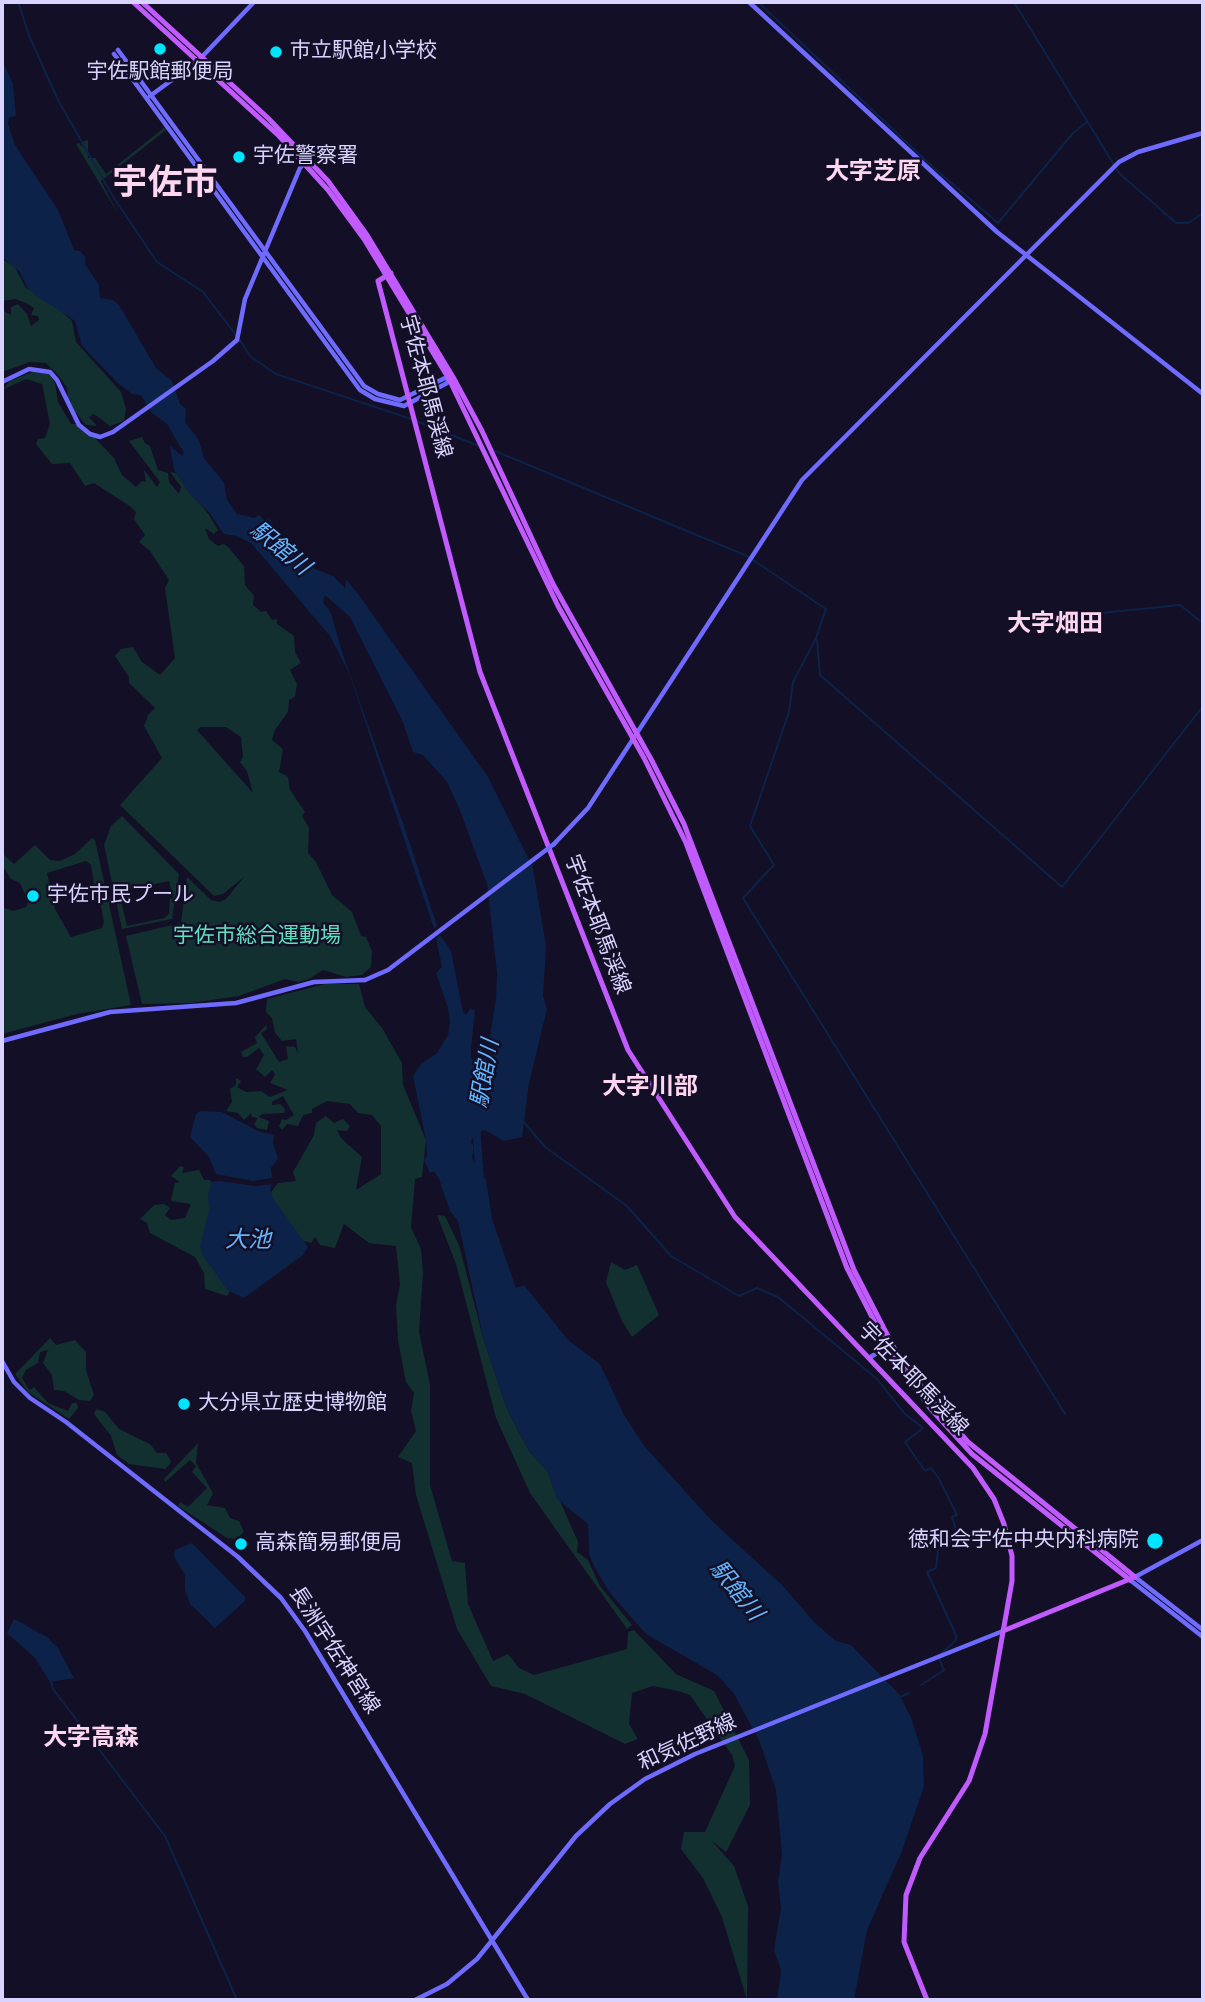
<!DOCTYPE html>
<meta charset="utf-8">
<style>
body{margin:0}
#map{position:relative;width:1205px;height:2002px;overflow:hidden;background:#130f26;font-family:"Source Sans 3",sans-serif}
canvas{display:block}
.frame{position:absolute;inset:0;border:4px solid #d9d4ff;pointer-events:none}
</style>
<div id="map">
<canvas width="1205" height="2002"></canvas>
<div class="frame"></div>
</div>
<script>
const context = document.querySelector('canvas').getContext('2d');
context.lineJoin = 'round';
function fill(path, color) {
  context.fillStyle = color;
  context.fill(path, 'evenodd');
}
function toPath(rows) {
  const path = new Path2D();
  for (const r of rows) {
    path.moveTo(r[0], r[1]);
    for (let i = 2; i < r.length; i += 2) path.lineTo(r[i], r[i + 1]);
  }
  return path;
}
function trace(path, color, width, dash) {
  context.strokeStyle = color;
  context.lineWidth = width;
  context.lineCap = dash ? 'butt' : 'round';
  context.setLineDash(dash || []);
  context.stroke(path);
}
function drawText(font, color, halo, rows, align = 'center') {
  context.font = font + ' "Source Sans 3","Noto Sans JP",sans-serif';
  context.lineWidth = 5;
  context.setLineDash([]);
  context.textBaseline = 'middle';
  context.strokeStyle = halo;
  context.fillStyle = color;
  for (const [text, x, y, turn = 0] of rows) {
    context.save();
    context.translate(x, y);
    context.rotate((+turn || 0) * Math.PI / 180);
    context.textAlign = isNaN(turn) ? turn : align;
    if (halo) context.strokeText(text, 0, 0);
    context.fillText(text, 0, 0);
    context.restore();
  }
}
fill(toPath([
 [165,127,166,130,101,181,118,214,76,144,79,143,83,148,81,142,88,140,88,158,95,158,106,174],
 [2,259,14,266,26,288,51,302,72,321,76,342,121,392,126,409,124,421,110,426,94,414,89,417,97,426,86,425,68,403,67,388,58,375,46,363,30,362,2,372,2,310,11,315,11,307,18,304,27,314,31,326,39,320,38,316,31,315,34,308,26,303,15,299,2,301],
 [40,369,47,371,55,383,58,402,71,424,80,424,92,435,114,458,122,475,136,487,142,481,146,482,144,470,157,487,160,482,129,441,142,437,145,443,150,446,158,470,168,473,169,482,179,494,181,487,170,472,176,473,209,515,218,530,214,534,205,528,209,539,218,546,224,544,229,548,244,566,245,585,254,596,253,605,261,612,266,611,272,620,277,619,277,624,294,636,295,652,301,663,290,670,297,684,295,697,289,700,288,712,275,730,272,740,283,749,279,772,288,777,290,790,305,812,302,816,309,828,308,853,316,862,332,895,352,912,361,936,366,937,372,951,371,967,362,975,346,977,323,970,309,979,298,982,285,979,239,996,191,1003,142,1004,126,936,181,923,187,877,211,900,219,902,226,899,244,877,223,894,214,896,120,805,162,758,144,726,148,715,155,708,129,683,129,677,115,656,121,649,133,647,142,662,160,675,175,658,165,588,169,580,150,551,139,542,145,535,134,519,136,512,131,507,94,483,85,486,70,463,52,464,36,444,38,439,45,438,50,424,42,384,26,379,2,390,10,381],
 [201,727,226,727,241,737,243,757,240,762,247,771,253,793,197,730],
 [122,816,179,874,172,919,122,929,104,845,111,826],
 [169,881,173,898,170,899,169,914,164,918,127,926,119,892],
 [92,838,95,840,131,1005,77,1014,2,1034,2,907,13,911,26,907,28,902,20,883,11,879,2,865,2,853,14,864,35,845,50,860,60,861,75,854],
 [86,861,91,865,97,902,100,902,104,922,102,928,71,937,55,909,47,873],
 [325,984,359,984,365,1007,382,1028,402,1063,403,1085,426,1140,422,1177,415,1179,411,1227,421,1249,423,1273,419,1332,430,1384,430,1485,452,1561,465,1563,468,1604,493,1661,508,1654,519,1668,534,1675,627,1649,628,1632,634,1630,676,1674,714,1691,749,1760,750,1805,726,1852,711,1840,734,1866,748,1906,747,2000,722,1917,703,1878,681,1849,684,1832,705,1832,735,1766,732,1755,690,1695,674,1690,653,1686,632,1693,629,1724,638,1739,625,1744,525,1694,491,1686,457,1629,416,1495,412,1463,398,1457,416,1431,411,1411,414,1393,406,1382,398,1340,396,1305,400,1285,396,1246,369,1243,344,1224,335,1248,320,1245,315,1237,311,1243,301,1240,269,1195,278,1183,296,1181,293,1172,314,1135,316,1123,326,1116,334,1123,343,1119,350,1126,347,1131,337,1130,341,1138,362,1157,356,1190,381,1174,381,1126,372,1115,358,1113,350,1104,327,1101,312,1109,312,1113,303,1115,298,1126,287,1124,282,1130,279,1126,282,1119,286,1120,294,1115,283,1096,272,1102,272,1105,280,1104,285,1109,284,1113,262,1114,259,1117,269,1121,267,1130,257,1128,254,1124,258,1118,252,1117,251,1113,244,1120,238,1113,226,1111,232,1102,230,1089,236,1085,236,1078,241,1081,237,1087,246,1092,261,1091,270,1097,288,1090,270,1083,275,1075,272,1070,265,1077,256,1069,264,1055,259,1048,247,1057,243,1057,241,1052,257,1043,255,1037,266,1025,267,1029,261,1033,279,1062,288,1059,286,1046,295,1047,298,1053,296,1039,282,1041,275,1033,272,1018,266,1012,267,999],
 [180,1166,184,1167,182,1173,199,1170,204,1180,210,1180,215,1187,231,1290,227,1296,205,1289,204,1273,195,1257,150,1233,147,1223,140,1219,154,1205,164,1204,170,1208,165,1215,171,1220,185,1218,191,1204,171,1201,175,1183,180,1182,171,1176],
 [437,1215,445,1216,459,1245,484,1341,507,1409,529,1451,547,1471,578,1542,577,1552,588,1560,600,1586,632,1625,627,1629,530,1493,496,1418,456,1264],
 [611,1262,625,1270,637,1265,659,1315,632,1337,622,1321,606,1282],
 [50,1338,56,1345,75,1340,86,1352,86,1370,94,1395,90,1401,79,1400,64,1391,54,1390,52,1375,43,1363,48,1350,40,1352,38,1363,26,1370,22,1378,28,1388,30,1390,34,1387,48,1403,68,1411,72,1403,77,1403,78,1408,69,1419,28,1392,15,1374],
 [96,1409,105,1412,119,1429,150,1444,157,1453,166,1453,171,1461,169,1465,165,1469,129,1464,117,1455,111,1436,94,1414],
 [198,1443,196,1463,213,1493,207,1505,225,1508,230,1518,239,1521,244,1532,236,1539,227,1538,178,1506,180,1502,188,1507,207,1488,192,1472,196,1466,190,1460,165,1482,164,1479]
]), '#12302f');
fill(toPath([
 [2,60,13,84,16,116,9,117,8,124,15,145,58,210,74,250,80,251,85,257,85,264,99,285,100,298,113,300,119,305,156,368,172,381,180,404,186,409,185,422,199,440,204,458,224,483,227,500,237,514,254,518,259,515,267,523,268,519,271,520,277,536,297,548,305,565,333,576,345,588,346,579,358,594,488,777,533,868,546,946,543,996,547,1009,529,1083,522,1137,504,1141,485,1130,474,1134,471,1142,474,1147,472,1158,486,1180,492,1219,516,1288,524,1285,568,1340,600,1364,624,1415,645,1447,713,1522,782,1585,814,1622,836,1641,851,1645,899,1694,912,1720,923,1756,924,1786,902,1851,867,1930,854,2000,777,2000,781,1970,774,1950,781,1908,778,1882,782,1854,776,1790,759,1740,734,1694,717,1675,646,1634,609,1592,594,1566,589,1554,588,1524,557,1499,547,1471,529,1451,507,1409,484,1341,458,1221,450,1211,439,1179,434,1171,430,1173,424,1160,427,1155,426,1140,413,1076,421,1064,437,1053,448,1035,450,1022,448,1008,436,973,442,967,436,938,440,935,451,951,463,1012,466,1015,470,1009,475,1010,471,1048,471,1057,477,1064,489,1044,496,998,497,973,487,884,459,808,447,782,423,755,413,752,403,722,350,617,325,595,323,602,331,613,342,652,404,826,437,926,434,929,349,673,330,636,252,544,237,536,224,534,208,511,190,495,174,470,170,446,182,456,184,453,167,424,152,413,141,395,132,394,118,383,82,346,75,321,34,294,27,287,20,272,2,257],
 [200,1111,222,1112,258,1131,274,1135,273,1143,278,1158,271,1168,272,1178,253,1181,216,1174,209,1157,190,1137,196,1114],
 [219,1181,256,1186,272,1184,270,1189,273,1198,308,1247,303,1255,244,1298,227,1290,202,1254,200,1246,209,1210,208,1196,211,1182],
 [192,1543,245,1597,245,1601,215,1628,190,1604,185,1590,185,1575,174,1557,175,1550],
 [14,1619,47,1637,58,1648,74,1678,50,1682,35,1658,7,1633]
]), '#0c2248');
trace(toPath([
 [18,2,30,38,58,100,112,195,157,262,203,292,236,335],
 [758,2,934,168,998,223,1073,133,1087,122],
 [1014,2,1119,173,1176,223,1188,223,1203,213],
 [239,339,251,357,276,374,411,419],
 [416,421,479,446],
 [495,451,747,556,826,609,816,638,793,682,789,712,750,826,774,865,743,898,1065,1414],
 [1101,613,1180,605,1203,623],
 [817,640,820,675,1062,887,1203,706],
 [522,1120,545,1147,627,1206,671,1256,739,1296,757,1288,778,1297,877,1379,905,1414,923,1428,905,1442,925,1471,931,1468,938,1477,957,1515,952,1517,958,1537,939,1541,936,1568,927,1572,956,1635,956,1640,941,1654],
 [51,1681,53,1689,165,1836,237,2000],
 [921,1685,944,1670,939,1658],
 [900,1697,909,1693]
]), '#0c2248', 2);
trace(toPath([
 [476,1124,480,1180]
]), '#0c2248', 8);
trace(toPath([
 [749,2,997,232,1203,394],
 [118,50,364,386,378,394,400,400,445,378,449,379],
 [114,54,360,390,375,399,404,406,447,383,449,379],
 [150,96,198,61,254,2],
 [2,382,29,369,50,372,57,380,79,425,90,434,100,437,113,432,213,361,237,340,245,299,300,168,306,161],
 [554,844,588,808,802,480,1119,162,1138,152,1203,133],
 [2,1041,110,1012,236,1003,314,982,365,980],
 [869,1358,888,1346],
 [2,1361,14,1382,30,1398,66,1422,238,1557,281,1598,305,1631,528,2000],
 [1203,1540,1135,1577,1203,1630],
 [1130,1580,1203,1637],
 [415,2000,447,1984,477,1959,576,1836,610,1804,645,1779,695,1754,1003,1631]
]), '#6f6bff', 4.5);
trace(toPath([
 [133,2,279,136,328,190,364,239,449,379,558,606,644,758,686,843,847,1268,891,1354,930,1408,972,1454,1130,1580],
 [142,2,268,118,328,181,367,235,453,377,482,431,553,584,651,759,684,824,854,1270,895,1350,932,1401,968,1442,1135,1577,1003,1631],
 [391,273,378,281,480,672,628,1050,735,1217,973,1468,994,1499,1004,1524,1012,1556,1012,1581,985,1734,969,1781,920,1858,906,1895,904,1942,927,2000]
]), '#c25bff', 5);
trace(toPath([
 [365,980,388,970,554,844]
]), '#6f6bff', 4.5);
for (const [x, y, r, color] of [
 [160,49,7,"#00e5ff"],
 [276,52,7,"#00e5ff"],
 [239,157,7,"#00e5ff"],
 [33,896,7,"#00e5ff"],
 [184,1404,7,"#00e5ff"],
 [1155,1541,9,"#00e5ff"],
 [241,1544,7,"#00e5ff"]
]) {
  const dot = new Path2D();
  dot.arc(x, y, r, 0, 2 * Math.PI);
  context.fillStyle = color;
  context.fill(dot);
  trace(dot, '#130f26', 2.5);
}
drawText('21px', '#d9d4ff', '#130f26', [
 ["市立駅館小学校",290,52],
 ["宇佐駅館郵便局",160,73,"center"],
 ["宇佐警察署",253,157],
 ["宇佐市民プール",47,896],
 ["大分県立歴史博物館",198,1404],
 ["徳和会宇佐中央内科病院",1139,1541,"right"],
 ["高森簡易郵便局",255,1544]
], 'left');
drawText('21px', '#d9d4ff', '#130f26', [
 ["宇佐本耶馬渓線",424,387,75],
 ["宇佐本耶馬渓線",596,925,69],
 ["宇佐本耶馬渓線",912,1380,46],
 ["長洲宇佐神宮線",333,1651,57],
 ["和気佐野線",688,1744,-25]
]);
drawText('21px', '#5fe0c0', '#130f26', [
 ["宇佐市総合運動場",257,937]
]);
drawText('italic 23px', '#62b6ff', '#130f26', [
 ["駅館川",279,550,39],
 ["駅館川",487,1074,-80],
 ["大池",248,1242],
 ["駅館川",735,1592,51]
]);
drawText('bold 24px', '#ffd6f0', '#130f26', [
 ["大字芝原",873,174],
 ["大字畑田",1055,626],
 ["大字川部",650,1089],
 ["大字高森",91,1740]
]);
drawText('bold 35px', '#ffd6f0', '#130f26', [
 ["宇佐市",165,186]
]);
</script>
